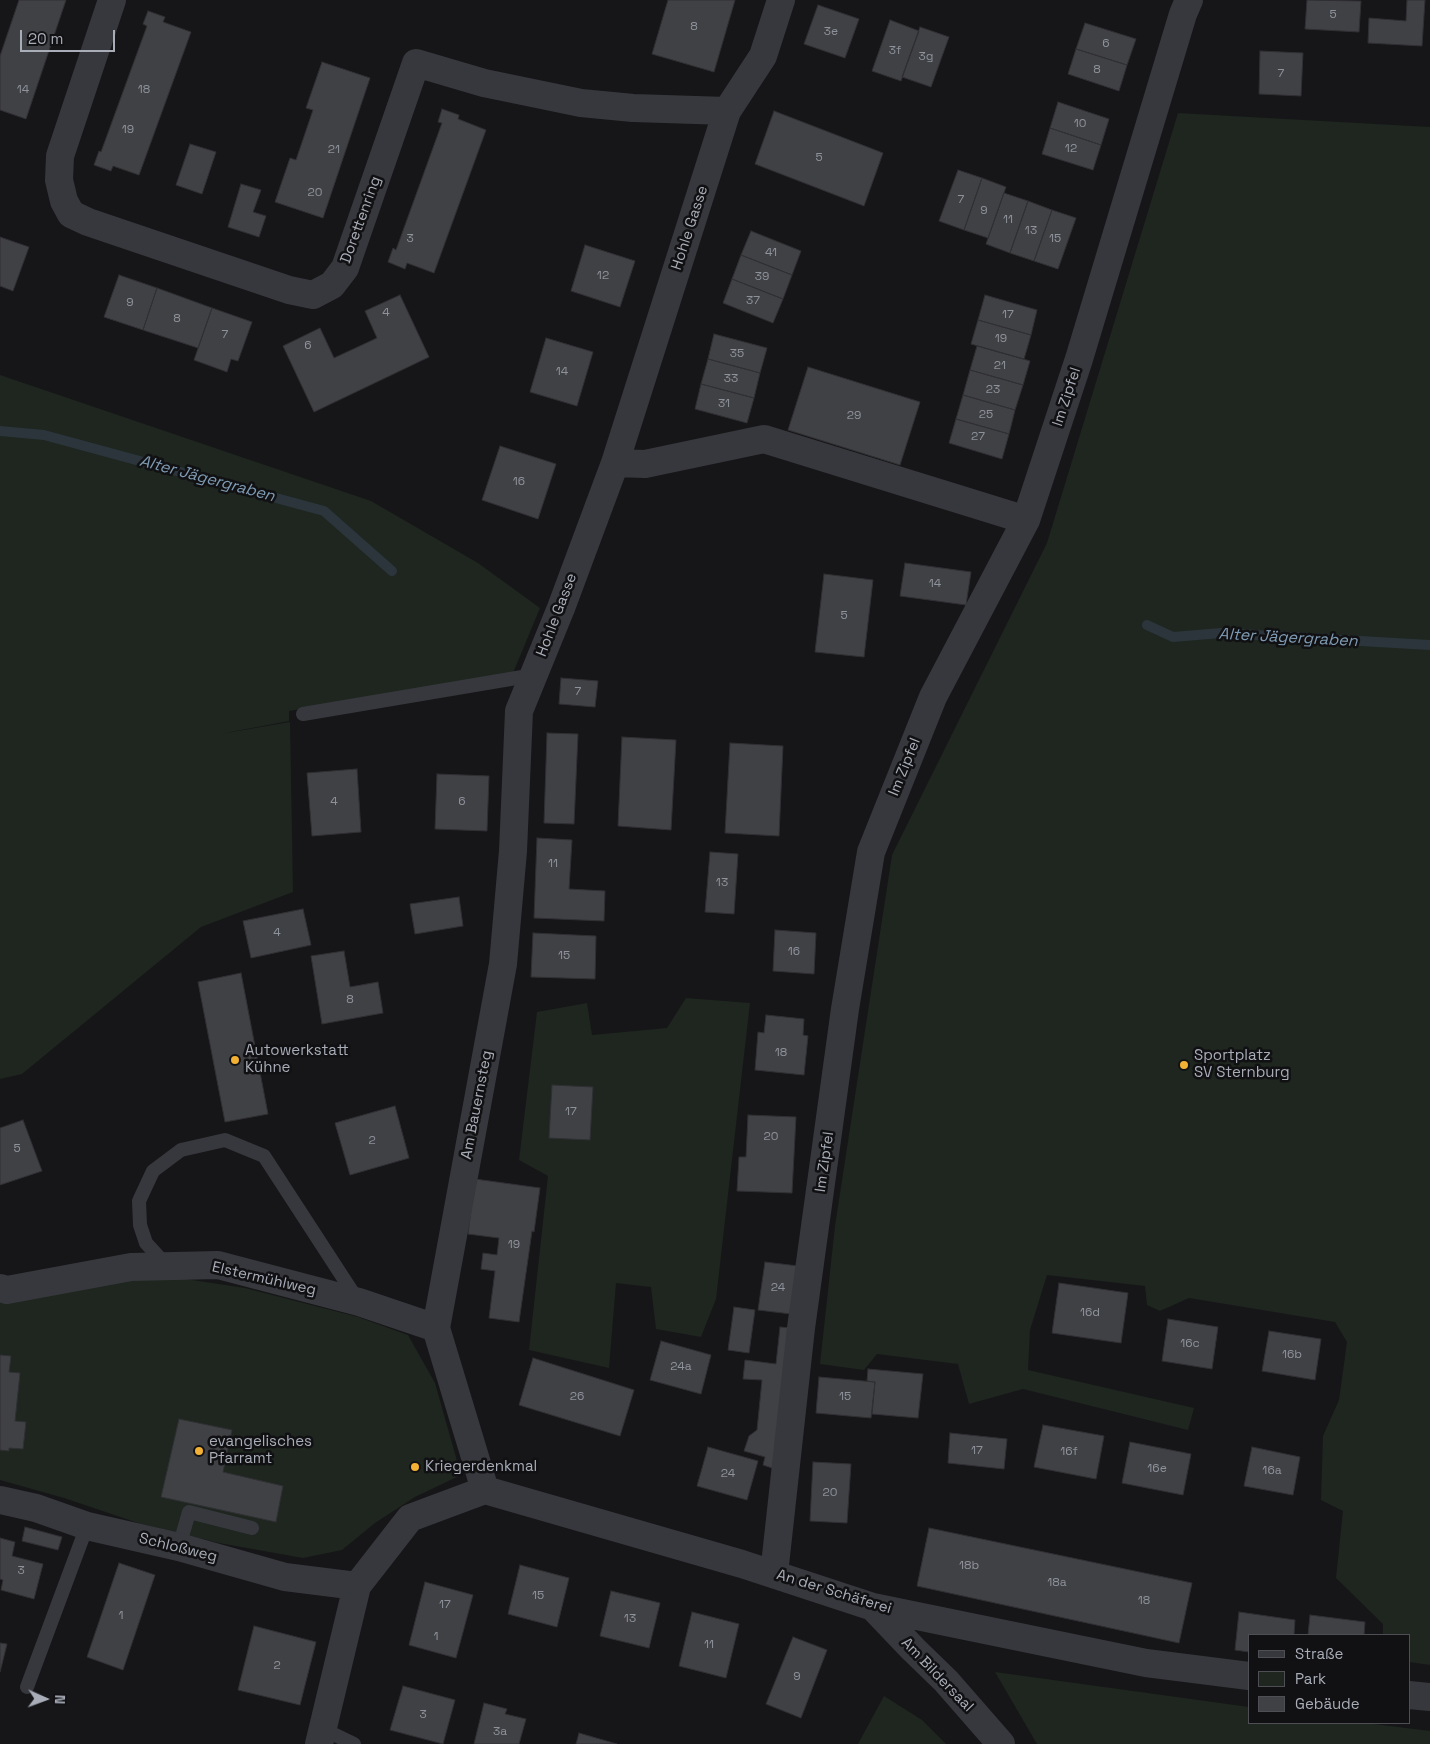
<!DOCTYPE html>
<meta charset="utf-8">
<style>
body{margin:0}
#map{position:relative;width:1430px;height:1744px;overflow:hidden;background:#161618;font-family:"Space Grotesk",sans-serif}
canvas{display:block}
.legend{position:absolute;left:1248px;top:1634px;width:162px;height:90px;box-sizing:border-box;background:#111113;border:1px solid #4d4f55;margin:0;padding:6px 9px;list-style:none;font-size:15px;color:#a8adb8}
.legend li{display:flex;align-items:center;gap:10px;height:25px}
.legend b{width:25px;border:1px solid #4d4f55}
.north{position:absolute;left:20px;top:1674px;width:50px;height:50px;-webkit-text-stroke:4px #111113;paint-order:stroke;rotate:92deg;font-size:14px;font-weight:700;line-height:20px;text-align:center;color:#a8adb8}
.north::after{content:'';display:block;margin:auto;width:18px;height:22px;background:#a8adb8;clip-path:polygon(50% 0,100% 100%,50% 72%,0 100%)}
.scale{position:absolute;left:20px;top:30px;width:95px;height:22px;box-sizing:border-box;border:2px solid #a8adb8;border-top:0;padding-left:6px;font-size:15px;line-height:18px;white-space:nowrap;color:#a8adb8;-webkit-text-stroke:4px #111113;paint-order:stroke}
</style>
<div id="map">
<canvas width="1430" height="1744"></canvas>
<ul class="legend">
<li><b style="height:6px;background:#37383d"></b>Straße</li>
<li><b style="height:14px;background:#1e261f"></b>Park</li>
<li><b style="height:14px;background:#404145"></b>Gebäude</li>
</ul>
<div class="north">N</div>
<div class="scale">20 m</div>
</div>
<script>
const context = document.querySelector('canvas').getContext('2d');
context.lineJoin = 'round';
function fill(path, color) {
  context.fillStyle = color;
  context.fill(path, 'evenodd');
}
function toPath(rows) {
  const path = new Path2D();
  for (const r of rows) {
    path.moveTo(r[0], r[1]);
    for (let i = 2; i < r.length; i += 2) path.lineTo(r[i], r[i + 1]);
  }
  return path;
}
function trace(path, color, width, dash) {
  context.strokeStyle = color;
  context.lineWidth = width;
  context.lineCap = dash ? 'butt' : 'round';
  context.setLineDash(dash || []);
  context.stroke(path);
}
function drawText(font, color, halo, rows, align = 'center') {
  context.font = font + ' "Space Grotesk",sans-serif';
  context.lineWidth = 5;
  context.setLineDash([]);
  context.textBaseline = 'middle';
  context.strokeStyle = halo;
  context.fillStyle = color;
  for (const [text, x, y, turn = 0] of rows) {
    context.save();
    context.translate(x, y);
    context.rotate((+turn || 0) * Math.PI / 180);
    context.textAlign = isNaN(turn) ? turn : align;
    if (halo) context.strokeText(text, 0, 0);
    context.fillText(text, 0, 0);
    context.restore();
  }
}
fill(toPath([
 [1178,113,1430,127,1430,1665,1409,1662,1409,1635,1383,1635,1383,1624,1336,1578,1343,1511,1321,1500,1323,1436,1339,1400,1347,1342,1335,1322,1189,1298,1160,1311,1147,1305,1145,1286,1047,1275,1030,1330,1028,1370,1194,1408,1188,1430,1023,1389,969,1404,958,1364,877,1354,864,1370,820,1364,835,1226,892,855,1047,543],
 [0,375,371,501,478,563,540,608,513,673,289,711,289,721,220,734,290,722,293,892,201,927,22,1074,0,1079],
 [686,998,750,1003,716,1299,701,1337,656,1329,651,1287,616,1283,609,1368,529,1350,548,1176,519,1160,537,1012,587,1003,592,1035,667,1028],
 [159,1275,245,1288,358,1317,408,1335,435,1383,461,1475,415,1497,375,1523,342,1550,303,1558,219,1543,141,1524,64,1498,0,1480,0,1299],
 [995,1672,1249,1707,1249,1723,1366,1723,1430,1731,1430,1744,1037,1744],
 [884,1696,922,1720,946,1744,858,1744]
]), '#1e261f');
trace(toPath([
 [0,431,44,435,324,511,392,571],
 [1147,625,1173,637,1221,633,1430,645]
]), '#2c353c', 10);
const building = toPath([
 [19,0,66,0,26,119,0,110,0,56,19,0],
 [668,0,735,0,714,72,652,54,668,0],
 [1307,0,1361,1,1359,32,1305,29,1307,0],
 [1407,0,1425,0,1422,46,1368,43,1369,18,1406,21,1407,0],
 [818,5,859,19,845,58,804,44,818,5],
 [148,11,165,17,163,22,191,32,139,175,113,166,111,171,94,165,99,151,101,152,147,26,143,24,148,11],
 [890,20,919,31,901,81,872,71,890,20],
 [1085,23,1136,39,1127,65,1076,49,1085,23],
 [920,27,949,37,931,87,902,77,920,27],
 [1076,49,1127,65,1119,91,1068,74,1076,49],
 [1260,51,1303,53,1301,96,1259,94,1260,51],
 [322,62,370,78,323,218,275,202,290,158,296,160,313,110,306,108,322,62],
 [1058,102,1109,119,1101,145,1050,128,1058,102],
 [442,109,459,115,458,119,486,130,434,273,407,263,405,269,388,262,393,248,396,250,442,123,438,122,442,109],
 [774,111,883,153,864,206,755,164,774,111],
 [1050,128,1101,145,1093,170,1042,154,1050,128],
 [190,144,216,152,202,194,176,185,190,144],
 [958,170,982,178,964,230,939,221,958,170],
 [982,178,1006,187,988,238,964,230,982,178],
 [241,184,261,190,253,212,266,216,259,237,228,227,241,184],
 [1004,193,1028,201,1010,253,986,244,1004,193],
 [1028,201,1052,210,1034,261,1010,253,1028,201],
 [1052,210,1076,218,1058,269,1034,261,1052,210],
 [751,231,801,251,792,275,741,255,751,231],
 [0,237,29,247,13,291,0,286,0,237],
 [585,245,635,261,620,307,571,291,585,245],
 [741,255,792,275,783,299,732,279,741,255],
 [119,275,157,288,143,330,104,317,119,275],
 [732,279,783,299,773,323,723,303,732,279],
 [157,288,212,308,198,348,143,330,157,288],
 [400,295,429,357,314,412,283,346,320,328,334,358,377,338,365,311,400,295],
 [985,295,1037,310,1031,335,978,320,985,295],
 [212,308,252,322,238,361,231,359,227,372,194,360,212,308],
 [978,320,1031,335,1024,359,971,344,978,320],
 [714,334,767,348,760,373,708,359,714,334],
 [546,338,593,352,577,406,530,392,546,338],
 [977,346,1030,361,1023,385,970,370,977,346],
 [708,359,760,373,754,398,701,384,708,359],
 [808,367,920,402,900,465,788,430,808,367],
 [970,370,1023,385,1015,410,963,395,970,370],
 [701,384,754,398,747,423,695,409,701,384],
 [963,395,1015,410,1009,434,956,419,963,395],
 [956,419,1009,434,1002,459,949,443,956,419],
 [500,446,556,464,538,519,482,500,500,446],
 [905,563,971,572,966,605,900,596,905,563],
 [824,574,873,580,864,657,815,652,824,574],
 [561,678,598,681,595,707,559,704,561,678],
 [547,733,578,734,574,824,544,823,547,733],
 [622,737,676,740,671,830,618,826,622,737],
 [730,743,783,746,779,836,725,833,730,743],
 [357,769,361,832,312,836,307,773,357,769],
 [437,774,489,776,487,831,435,829,437,774],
 [537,838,572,840,569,889,605,891,604,921,534,918,537,838],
 [710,852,738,854,734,914,705,912,710,852],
 [459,897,463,926,415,934,410,904,459,897],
 [303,909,311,945,251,958,243,921,303,909],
 [775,930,816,933,814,974,773,971,775,930],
 [533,933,596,936,595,979,531,977,533,933],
 [344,951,350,987,378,982,383,1013,322,1024,311,956,344,951],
 [241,973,268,1114,225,1122,198,982,241,973],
 [766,1015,804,1019,803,1035,808,1036,804,1075,755,1070,758,1032,764,1033,766,1015],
 [552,1085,593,1087,590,1140,549,1138,552,1085],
 [395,1106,409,1158,350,1175,335,1123,395,1106],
 [748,1115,796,1117,792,1193,737,1191,739,1157,746,1157,748,1115],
 [23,1120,42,1171,0,1185,0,1128,23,1120],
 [475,1179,540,1188,534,1232,532,1231,519,1322,489,1318,495,1271,481,1269,483,1253,497,1255,499,1238,468,1234,475,1179],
 [765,1262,798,1266,791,1314,758,1310,765,1262],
 [1059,1283,1128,1293,1121,1343,1052,1333,1059,1283],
 [734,1307,755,1310,749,1353,728,1350,734,1307],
 [1168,1319,1218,1327,1212,1369,1162,1361,1168,1319],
 [780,1327,790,1328,775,1469,763,1465,765,1457,744,1451,749,1436,757,1430,762,1380,743,1379,745,1360,776,1364,780,1327],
 [1269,1331,1321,1339,1315,1380,1262,1371,1269,1331],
 [661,1341,711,1355,701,1394,650,1380,661,1341],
 [0,1355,11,1356,9,1372,20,1373,15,1421,26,1422,23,1449,9,1448,9,1451,0,1450,0,1355],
 [533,1358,634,1390,620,1436,519,1405,533,1358],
 [868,1369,923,1374,918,1418,872,1414,875,1382,867,1381,868,1369],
 [819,1377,875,1382,871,1418,816,1413,819,1377],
 [179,1419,232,1430,223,1472,283,1486,276,1522,161,1497,179,1419],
 [1043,1425,1104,1436,1096,1479,1034,1467,1043,1425],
 [950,1433,1007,1439,1004,1469,948,1463,950,1433],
 [1130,1442,1191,1454,1183,1495,1122,1483,1130,1442],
 [708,1447,758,1461,747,1500,697,1486,708,1447],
 [1252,1447,1300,1457,1293,1495,1244,1486,1252,1447],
 [813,1462,851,1464,847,1523,810,1521,813,1462],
 [25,1527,62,1537,58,1550,22,1541,25,1527],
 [929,1528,1192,1583,1179,1643,917,1586,929,1528],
 [0,1538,15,1542,12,1556,43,1564,34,1599,1,1590,3,1580,0,1579,0,1538],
 [119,1563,155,1575,123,1670,87,1657,119,1563],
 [520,1565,569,1578,557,1627,508,1614,520,1565],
 [425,1582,473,1595,456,1658,409,1645,425,1582],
 [611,1591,660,1603,649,1648,600,1636,611,1591],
 [692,1612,739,1624,726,1678,679,1666,692,1612],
 [1239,1612,1295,1620,1294,1635,1249,1635,1249,1652,1235,1650,1239,1612],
 [1310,1615,1365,1622,1364,1635,1308,1635,1310,1615],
 [254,1626,316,1642,300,1705,238,1690,254,1626],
 [793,1637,827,1650,801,1718,766,1704,793,1637],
 [0,1643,7,1644,0,1672,0,1643],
 [403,1686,455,1700,443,1744,390,1730,403,1686],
 [484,1703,507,1709,505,1714,526,1719,519,1744,474,1744,484,1703],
 [579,1733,617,1744,576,1744,579,1733]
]);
fill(building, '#404145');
trace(building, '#303034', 1);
trace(toPath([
 [303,714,534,675],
 [167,1266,146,1243,140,1225,139,1201,153,1171,181,1150,225,1140,264,1156,357,1299],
 [179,1547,189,1512,252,1528],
 [27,1687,87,1526],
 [323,1729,354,1744]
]), '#37383d', 14);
trace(toPath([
 [112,0,60,156,59,180,64,201,71,214,88,222,289,290,313,295,332,285,345,268,416,63,484,83,581,103,633,108,727,111],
 [615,463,645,464,764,439,1026,520],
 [0,1288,7,1290,131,1267,218,1265,359,1302,436,1328],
 [485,1490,436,1328,503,964,513,851,519,711,561,608,615,463,727,111,763,56,781,0],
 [485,1490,742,1564,873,1607,1146,1663,1249,1676],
 [0,1500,36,1508,87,1526,179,1547,285,1577,357,1586],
 [774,1574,801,1328,845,1009,871,852,933,697,1026,520,1079,359,1183,14,1189,0],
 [873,1607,913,1649,946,1681,1001,1744],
 [1409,1695,1430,1697],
 [319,1744,357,1586,410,1518,485,1490]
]), '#37383d', 28);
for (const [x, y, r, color] of [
 [235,1060,5,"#f2b134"],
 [1184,1065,5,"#f2b134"],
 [199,1451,5,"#f2b134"],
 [415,1467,5,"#f2b134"]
]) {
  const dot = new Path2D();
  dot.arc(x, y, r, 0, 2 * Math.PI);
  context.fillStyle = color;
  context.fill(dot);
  trace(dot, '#111113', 2);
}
drawText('12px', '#8e929b', null, [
 ["5",1333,15],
 ["8",694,27],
 ["3e",831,32],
 ["6",1106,44],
 ["3f",895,51],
 ["3g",926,57],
 ["8",1097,70],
 ["7",1281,74],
 ["14",23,90],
 ["18",144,90],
 ["10",1080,124],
 ["19",128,130],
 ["12",1071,149],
 ["21",334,150],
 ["5",819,158],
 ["20",315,193],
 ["7",961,200],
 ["9",984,211],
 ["11",1008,220],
 ["13",1031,231],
 ["3",410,239],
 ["15",1055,239],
 ["41",771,253],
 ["12",603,276],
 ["39",762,277],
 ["37",753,301],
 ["9",130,303],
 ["4",386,313],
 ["17",1008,315],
 ["8",177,319],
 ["7",225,335],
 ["19",1001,339],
 ["6",308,346],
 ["35",737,354],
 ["21",1000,366],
 ["14",562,372],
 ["33",731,379],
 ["23",993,390],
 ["31",724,404],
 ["25",986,415],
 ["29",854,416],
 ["27",978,437],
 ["16",519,482],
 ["14",935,584],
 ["5",844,616],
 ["7",578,692],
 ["4",334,802],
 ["6",462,802],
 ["11",553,864],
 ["13",722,883],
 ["4",277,933],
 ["16",794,952],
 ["15",564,956],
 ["8",350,1000],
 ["18",781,1053],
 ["17",571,1112],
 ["20",771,1137],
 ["2",372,1141],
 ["5",17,1149],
 ["19",514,1245],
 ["24",778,1288],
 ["16d",1090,1313],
 ["16c",1190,1344],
 ["16b",1292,1355],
 ["24a",681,1367],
 ["26",577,1397],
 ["15",845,1397],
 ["17",977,1451],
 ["16f",1069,1452],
 ["16e",1157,1469],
 ["16a",1272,1471],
 ["24",728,1474],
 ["20",830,1493],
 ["18b",969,1566],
 ["3",21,1571],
 ["18a",1057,1583],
 ["15",538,1596],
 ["18",1144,1601],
 ["17",445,1605],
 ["1",121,1616],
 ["13",630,1619],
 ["1",436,1637],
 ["11",709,1645],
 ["2",277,1666],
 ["9",797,1677],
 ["3",423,1715],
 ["3a",500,1732]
]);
drawText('15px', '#a8adb8', '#111113', [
 ["Dorettenring",361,220,-70],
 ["Hohle Gasse",690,228,-72],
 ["Im Zipfel",1067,397,-72],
 ["Hohle Gasse",557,615,-69],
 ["Im Zipfel",905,767,-68],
 ["Am Bauernsteg",477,1105,-79],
 ["Im Zipfel",825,1162,-82],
 ["Elstermühlweg",264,1279,13],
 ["Schloßweg",178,1548,14],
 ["An der Schäferei",834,1592,17],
 ["Am Bildersaal",937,1675,46]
]);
drawText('15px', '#a8adb8', '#111113', [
 ["Autowerkstatt",245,1051],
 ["Kühne",245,1068],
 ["Sportplatz",1194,1056],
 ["SV Sternburg",1194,1073],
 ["evangelisches",209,1442],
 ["Pfarramt",209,1459],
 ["Kriegerdenkmal",425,1467]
], 'left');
drawText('italic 16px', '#7f9bb3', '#111113', [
 ["Alter Jägergraben",207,479,15],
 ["Alter Jägergraben",1288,638,3]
]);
</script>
